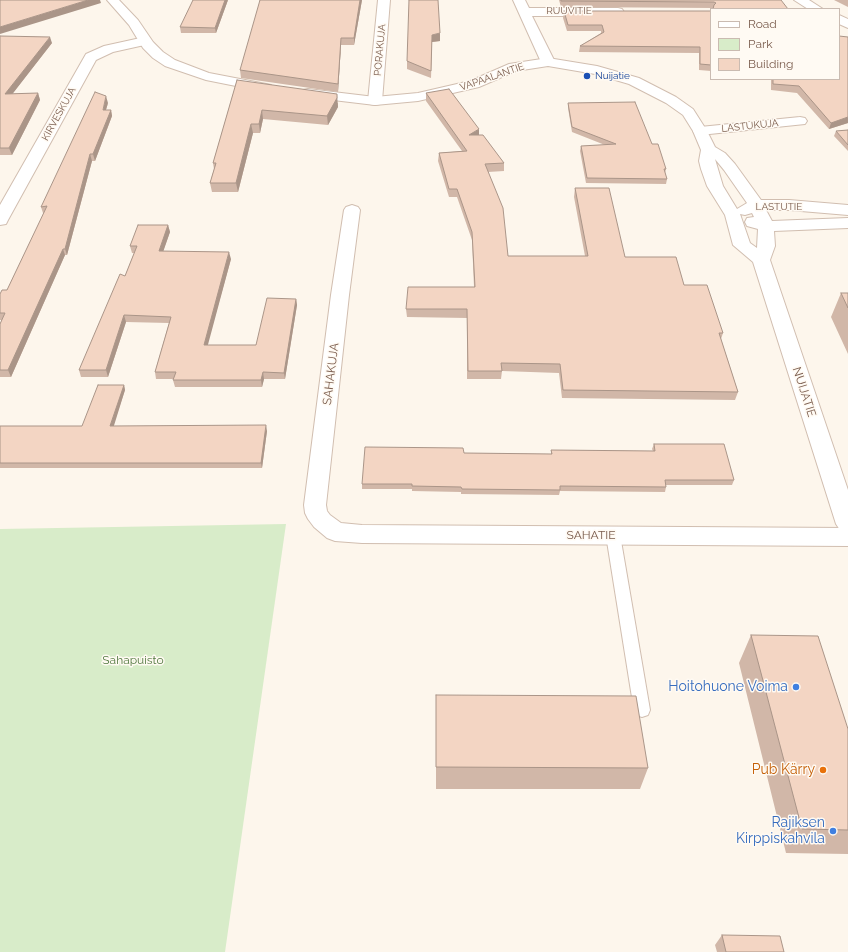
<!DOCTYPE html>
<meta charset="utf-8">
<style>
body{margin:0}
#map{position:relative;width:848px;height:952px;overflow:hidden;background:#fdf6ec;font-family:Raleway,sans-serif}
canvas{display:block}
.legend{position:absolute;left:710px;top:8px;width:130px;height:72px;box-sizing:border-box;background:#fffaf3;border:1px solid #cabbb1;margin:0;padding:5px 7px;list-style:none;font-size:12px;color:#7a5c4d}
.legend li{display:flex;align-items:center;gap:8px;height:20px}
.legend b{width:20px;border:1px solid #cabbb1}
</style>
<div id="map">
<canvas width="848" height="952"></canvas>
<ul class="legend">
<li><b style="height:5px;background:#fff"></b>Road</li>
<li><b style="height:11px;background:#d8ecc9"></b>Park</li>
<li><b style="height:11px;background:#f3d5c3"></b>Building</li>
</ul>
</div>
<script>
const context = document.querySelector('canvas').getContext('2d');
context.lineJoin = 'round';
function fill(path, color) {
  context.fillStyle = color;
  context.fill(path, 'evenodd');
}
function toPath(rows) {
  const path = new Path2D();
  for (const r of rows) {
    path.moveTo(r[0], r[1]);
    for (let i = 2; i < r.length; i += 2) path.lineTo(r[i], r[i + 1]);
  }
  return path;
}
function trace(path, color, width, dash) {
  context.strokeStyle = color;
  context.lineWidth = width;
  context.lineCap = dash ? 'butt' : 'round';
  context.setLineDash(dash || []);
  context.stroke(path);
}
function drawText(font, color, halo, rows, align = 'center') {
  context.font = font + ' Raleway,sans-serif';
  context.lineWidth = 3;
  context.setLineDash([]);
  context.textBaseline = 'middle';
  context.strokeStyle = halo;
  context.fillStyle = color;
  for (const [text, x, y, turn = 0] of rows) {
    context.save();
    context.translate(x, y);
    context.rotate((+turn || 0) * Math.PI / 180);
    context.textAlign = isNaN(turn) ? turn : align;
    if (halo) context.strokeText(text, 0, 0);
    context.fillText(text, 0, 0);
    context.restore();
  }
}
fill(toPath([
 [286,524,225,952,0,952,0,529]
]), '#d8ecc9');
const service = toPath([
 [613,530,618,531,620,535,650,710,648,715,642,717,636,715,634,710,606,535,608,531,613,530]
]);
const minor = toPath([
 [378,0,390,0,382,101,380,104,375,105,370,104,368,101,378,0],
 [513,0,525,0,529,8,618,8,622,9,624,12,622,15,618,16,532,16,555,62,553,65,548,66,543,65,541,62,513,0],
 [794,0,809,0,823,9,808,9,794,0],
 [839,15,848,19,848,28,839,24,839,15],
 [145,37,149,38,151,41,149,44,113,52,96,60,8,220,6,224,0,225,0,205,86,54,104,46,145,37],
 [800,117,805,118,807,121,805,124,700,135,695,134,693,131,695,128,700,127,800,117],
 [352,205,358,207,360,210,349,295,326,505,327,511,330,515,341,523,362,525,848,528,848,546,362,543,335,541,327,538,314,527,308,519,305,513,304,505,331,295,344,210,346,207,352,205]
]);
const tertiary = toPath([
 [107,0,119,0,138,20,153,42,163,52,175,60,209,73,266,84,271,85,273,88,271,91,266,92,206,80,165,66,153,58,143,48,129,25,107,0],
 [548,58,597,66,639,78,676,97,693,109,707,131,715,147,725,153,735,164,761,200,789,200,848,205,848,215,789,210,766,210,772,221,848,218,848,228,774,231,775,246,770,260,848,490,848,533,840,530,836,524,753,262,733,245,725,215,707,186,701,169,699,161,701,150,693,131,683,115,666,103,629,84,595,74,548,66,516,71,479,87,418,101,375,105,308,97,303,96,301,93,303,90,308,89,375,97,418,93,470,81,509,64,548,58],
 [715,159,724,170,747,203,737,209,723,186,715,159],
 [752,213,754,217,747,218,745,222,747,226,758,229,757,248,750,243,740,214,745,215,752,213]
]);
trace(service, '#d1beb0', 2);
trace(minor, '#d1beb0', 2);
trace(tertiary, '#d1beb0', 2);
fill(service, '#fff');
fill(minor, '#fff');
fill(tertiary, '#fff');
fill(toPath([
 [228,0,216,33,181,33,180,27],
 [362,0,354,45,341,45,338,92,241,78,240,70],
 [559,0,781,0,713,8,561,7],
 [834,0,848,0,848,7],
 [564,11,711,11,711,71,699,70,699,53,579,52,580,46,601,33,601,31,567,31,563,18],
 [440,33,440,41,432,42,431,78,407,69,407,61],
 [0,36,52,43,12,94,38,93,40,100,12,155,0,155],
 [848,37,848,123,829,129,797,93,771,90,771,79,839,79],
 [237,80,338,103,338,107,328,125,263,119,260,133,253,133,238,192,212,192,210,183,214,169,213,163],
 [426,93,479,135,504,163,504,171,488,172,508,256,585,256,574,197,575,188,625,257,684,285,723,333,721,339,738,392,735,400,562,398,559,373,502,371,501,379,467,379,467,318,407,317,406,309,474,287,472,240,457,197,449,197,438,161,439,153,462,151,426,101],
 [108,103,106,110,111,110,112,116,95,161,92,161,67,255,65,255,11,377,0,377,0,324,2,320,0,320,0,294,7,290,44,213,43,213,41,207],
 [568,103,652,144,666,169,665,173,667,179,666,184,586,183,580,151,581,146,605,145,572,132,568,108],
 [848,130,848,151,834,136,836,131],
 [168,225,170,232,163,251,231,259,207,345,256,345,296,299,297,305,285,379,264,379,262,387,175,387,173,380,174,379,156,379,155,372,169,323,126,322,108,377,81,377,79,370,125,276,134,253,132,253,130,246],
 [841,293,848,293,848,354,831,317],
 [124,385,125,390,113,426,267,431,262,468,0,468,0,426,82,426],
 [654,444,734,480,732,485,666,485,666,487,665,492,560,491,559,495,461,494,461,492,412,491,412,489,362,489,362,484,464,453,551,454,551,450,653,451,652,449],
 [751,635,848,729,848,854,786,853,739,663],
 [436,695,648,768,640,789,436,789],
 [722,935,784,952,717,952,715,945]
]), '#d1b7a8');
fill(toPath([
 [88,0,100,0,101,3,0,34,0,27],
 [225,0,228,0,216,33,215,28],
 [360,0,362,0,354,45,354,38],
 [440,33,440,41,432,42,431,78,432,35],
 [50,37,52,43,7,101,5,94],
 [341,38,341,45,338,92,338,84],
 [38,93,40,100,12,155,9,148],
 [337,94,338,107,328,125,327,116],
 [106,96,108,103,104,116,103,110],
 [111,110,112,116,95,161,93,154],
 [262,110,263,119,260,133,259,124],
 [848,117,848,123,829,129,831,123],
 [251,124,253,133,238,192,236,183],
 [479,129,479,137,469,135],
 [90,154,92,161,67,255,65,249],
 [168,225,170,232,161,258,159,251],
 [63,249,65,255,11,377,8,370],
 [229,252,231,259,206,352,204,345],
 [296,299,297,305,285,379,284,373],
 [124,315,126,322,108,377,106,370],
 [263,372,264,379,262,387,261,380],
 [124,385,125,390,112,432,110,426],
 [266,425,267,431,262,468,261,463]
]), '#aa9588');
const building = toPath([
 [0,0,88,0,0,27,0,0],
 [193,0,225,0,215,28,180,27,193,0],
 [260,0,360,0,354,38,341,38,338,84,240,70,260,0],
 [409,0,438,0,440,33,432,35,431,71,407,61,409,0],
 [561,0,781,0,788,9,713,9,714,5,716,3,714,2,561,1,561,0],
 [564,11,711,11,711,65,700,64,700,47,580,46,604,32,602,25,568,25,564,11],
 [0,36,50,37,5,94,38,93,9,148,0,148,0,36],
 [839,36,848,37,848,117,831,123,799,86,773,84,773,79,839,79,839,36],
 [237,80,337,94,337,98,327,116,262,110,259,124,251,124,236,183,210,183,216,163,213,163,237,80],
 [449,89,479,129,469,135,483,135,504,163,485,164,503,208,508,256,588,256,575,188,609,188,625,257,676,257,684,285,707,285,723,333,719,333,738,392,563,390,560,364,501,363,502,371,468,371,467,309,406,309,408,287,475,287,472,232,457,189,449,189,439,153,467,151,426,93,449,89],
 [95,92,106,96,103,110,111,110,93,154,90,154,65,249,63,249,8,370,0,370,0,324,5,313,0,313,0,294,2,290,7,290,47,206,41,207,95,92],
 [635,102,652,144,658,144,666,169,664,169,667,179,587,178,581,146,616,144,572,127,568,103,635,102],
 [848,130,848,145,836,131,848,130],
 [138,225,168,225,159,251,229,252,204,345,256,345,267,298,296,299,284,373,263,372,261,380,173,380,176,372,155,372,171,317,124,315,106,370,79,370,120,274,125,276,137,246,130,246,138,225],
 [841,293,848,293,848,308,841,293],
 [98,385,124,385,110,426,266,425,261,463,0,463,0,426,82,426,98,385],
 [654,444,724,444,734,480,665,480,666,487,560,486,560,490,462,489,461,487,412,486,412,484,362,484,365,447,463,448,464,453,552,454,551,450,655,451,654,444],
 [751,635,818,636,848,729,848,830,802,829,751,635],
 [436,695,636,696,648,768,436,767,436,695],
 [722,935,780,936,784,952,726,952,722,935]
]);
fill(building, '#f3d5c3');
trace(building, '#aa9588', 1);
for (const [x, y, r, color] of [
 [587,76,4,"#1a4fb4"],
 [796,687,4,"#3f7fe0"],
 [823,770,4,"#e8710a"],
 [833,831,4,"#3f7fe0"]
]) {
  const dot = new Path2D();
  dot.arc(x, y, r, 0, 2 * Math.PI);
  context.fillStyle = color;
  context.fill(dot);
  trace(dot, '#fffaf3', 1.5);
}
drawText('10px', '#7a5c4d', '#fffaf3', [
 ["RUUVITIE",569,11],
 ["PORAKUJA",380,50,-85],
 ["VAPAALANTIE",492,77,-19],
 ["KIRVESKUJA",59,114,-61],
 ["LASTUKUJA",750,126,-6],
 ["LASTUTIE",779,207]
]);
drawText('10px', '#164399', '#fffaf3', [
 ["Nuijatie",595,76]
], 'left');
drawText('12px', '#7a5c4d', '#fffaf3', [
 ["SAHAKUJA",331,374,-83],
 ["NUIJATIE",804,392,72],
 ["SAHATIE",591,535]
]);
drawText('12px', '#537a41', '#fffaf3', [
 ["Sahapuisto",133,660]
]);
drawText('14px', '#366cbe', '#fffaf3', [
 ["Hoitohuone Voima",788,687],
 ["Rajiksen",825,823],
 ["Kirppiskahvila",825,839]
], 'right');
drawText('14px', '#c56008', '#fffaf3', [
 ["Pub Kärry",815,770]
], 'right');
</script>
